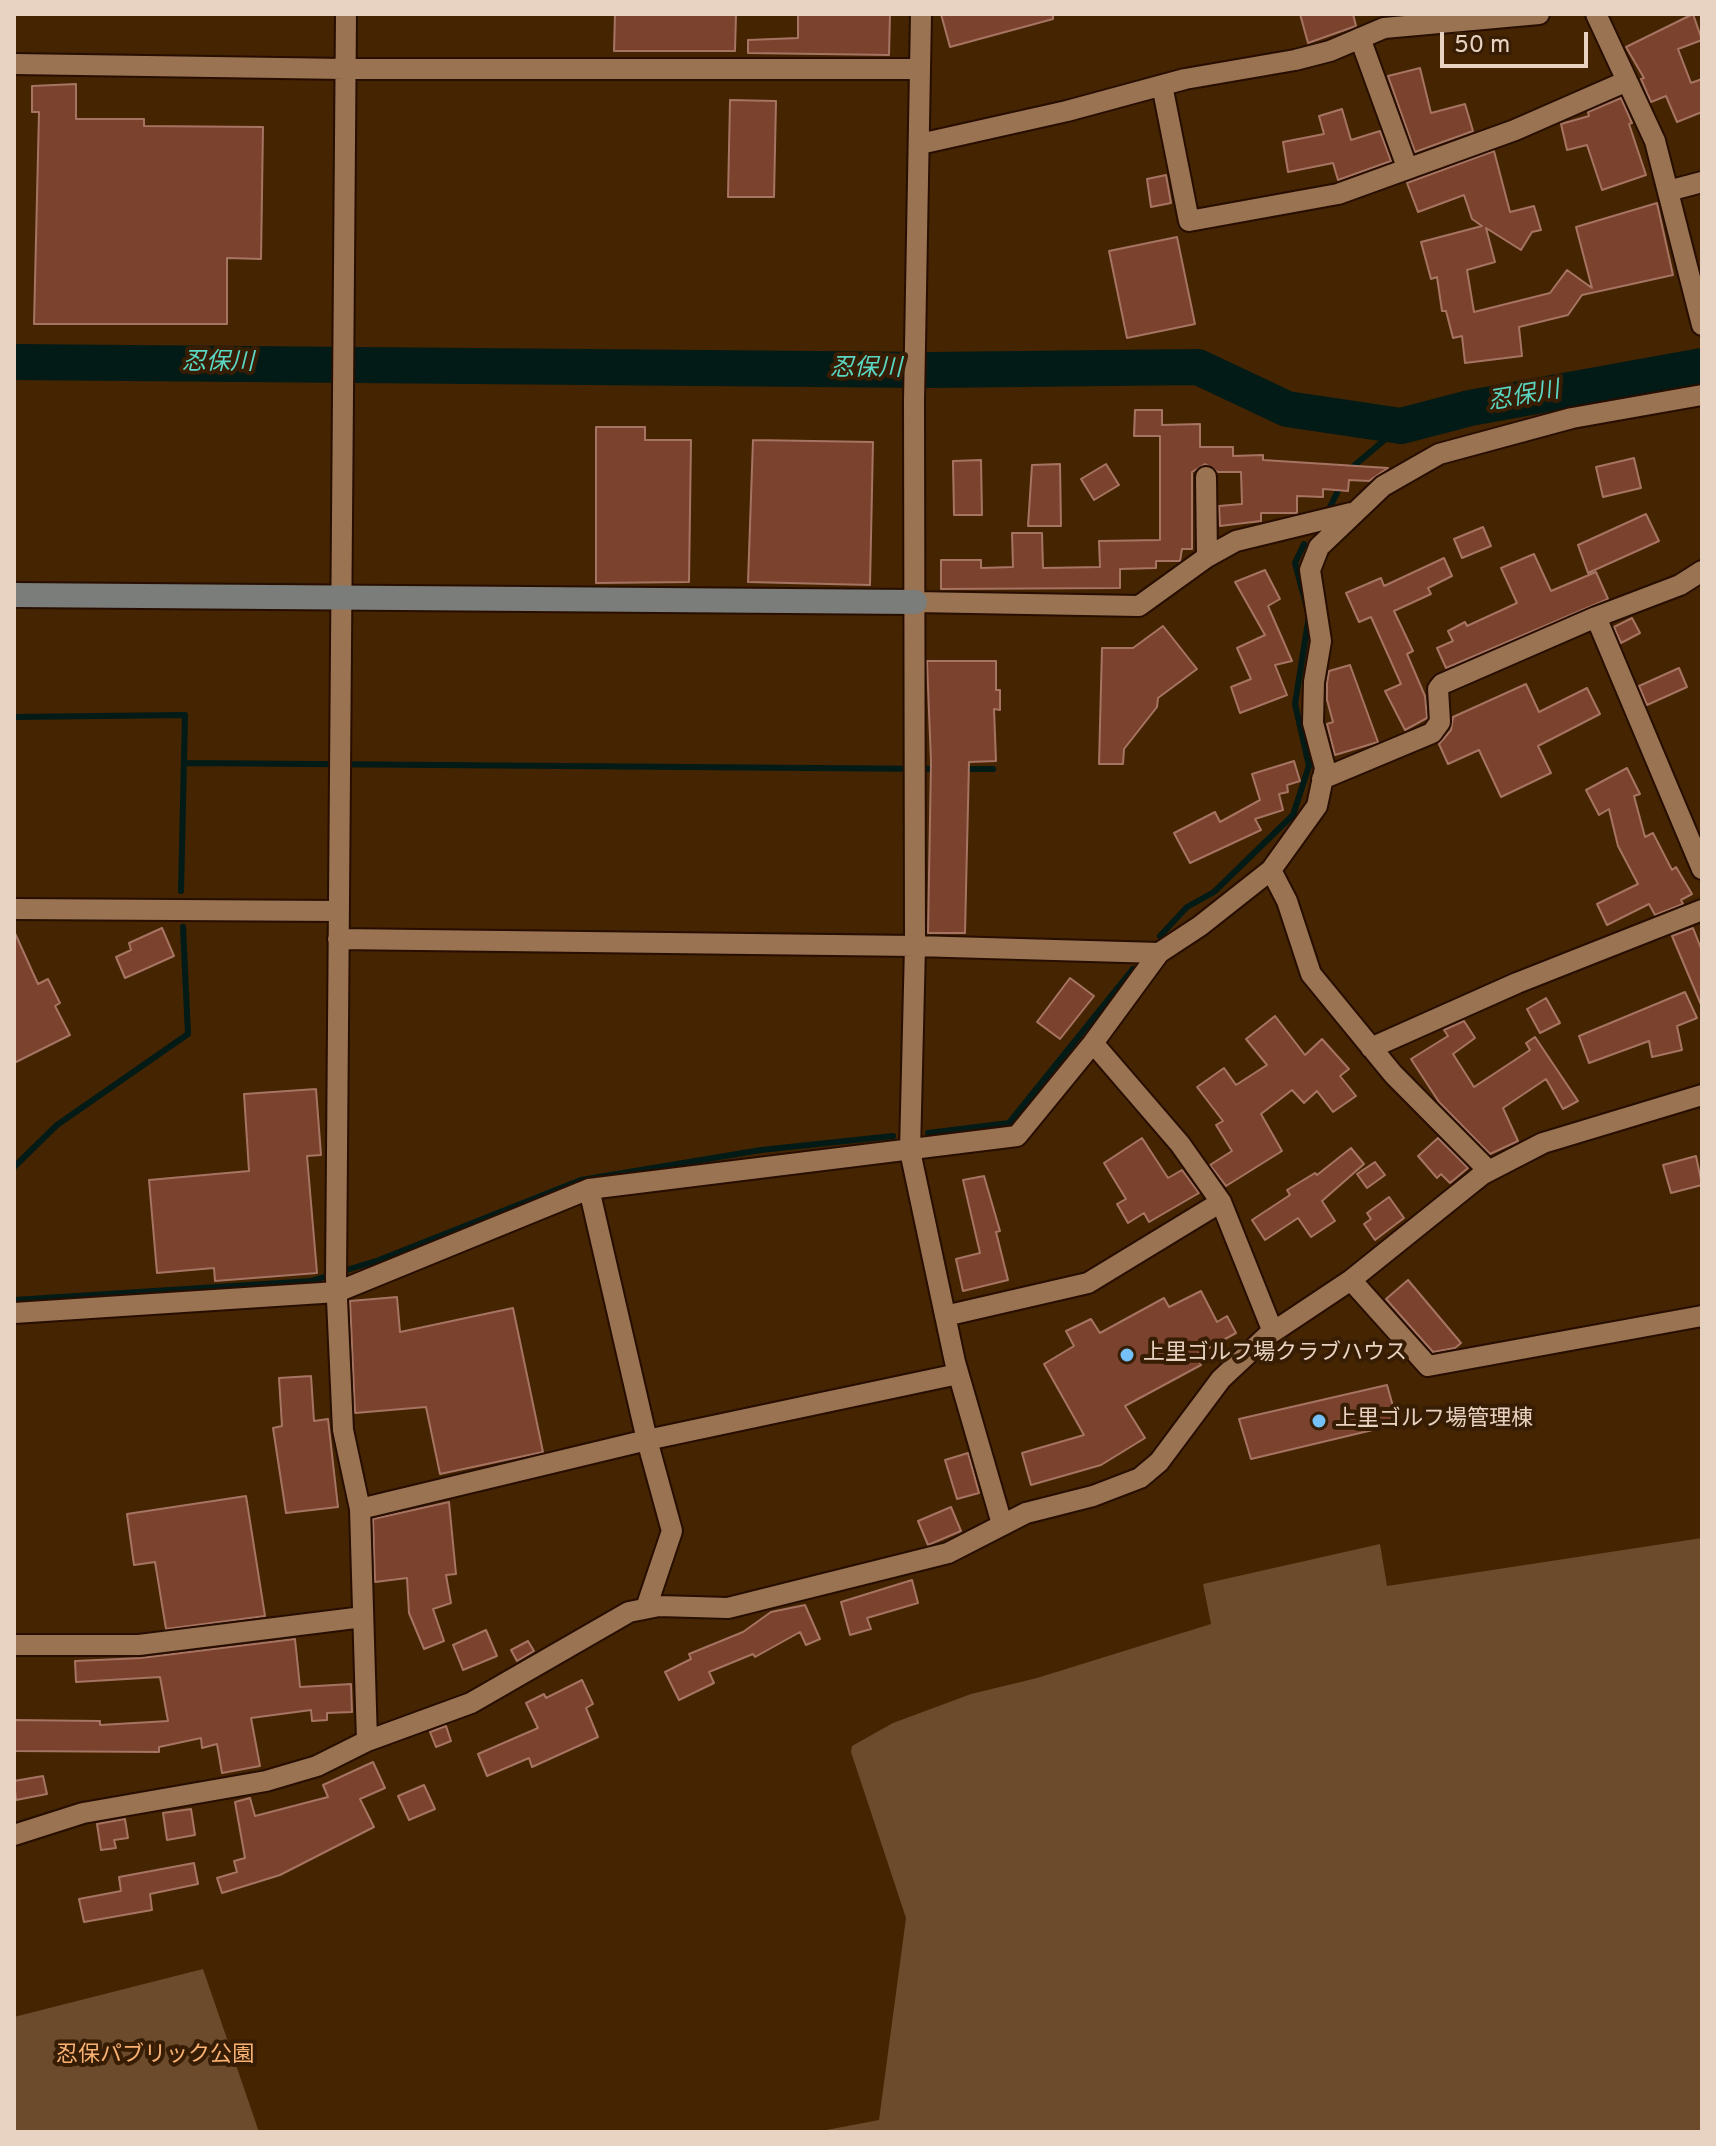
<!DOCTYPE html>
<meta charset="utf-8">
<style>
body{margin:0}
#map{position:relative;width:1716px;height:2146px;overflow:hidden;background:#452401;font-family:Overpass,sans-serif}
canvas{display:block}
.frame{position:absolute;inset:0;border:16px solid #e8d2c1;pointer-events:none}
.scale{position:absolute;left:1440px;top:32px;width:148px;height:36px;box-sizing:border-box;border:4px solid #e8d2c1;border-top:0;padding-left:10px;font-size:24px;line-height:28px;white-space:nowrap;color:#e8d2c1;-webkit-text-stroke:6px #361d04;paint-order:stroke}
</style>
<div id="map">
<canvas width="1716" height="2146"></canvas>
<div class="frame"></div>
<div class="scale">50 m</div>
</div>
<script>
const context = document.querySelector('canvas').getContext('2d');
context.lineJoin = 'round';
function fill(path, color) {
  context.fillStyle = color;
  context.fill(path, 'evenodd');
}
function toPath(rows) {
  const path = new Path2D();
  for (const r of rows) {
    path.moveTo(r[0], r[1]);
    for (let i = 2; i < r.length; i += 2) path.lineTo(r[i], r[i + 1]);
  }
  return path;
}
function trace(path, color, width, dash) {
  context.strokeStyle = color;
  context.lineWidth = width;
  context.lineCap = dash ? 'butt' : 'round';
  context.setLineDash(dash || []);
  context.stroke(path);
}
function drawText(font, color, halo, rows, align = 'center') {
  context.font = font + ' Overpass,"Noto Sans JP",sans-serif';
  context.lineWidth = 8;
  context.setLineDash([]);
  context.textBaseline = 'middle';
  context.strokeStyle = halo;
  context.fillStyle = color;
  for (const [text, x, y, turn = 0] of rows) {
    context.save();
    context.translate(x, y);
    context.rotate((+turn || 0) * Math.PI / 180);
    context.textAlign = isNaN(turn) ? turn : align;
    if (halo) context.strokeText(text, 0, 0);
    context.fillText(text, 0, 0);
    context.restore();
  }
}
fill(toPath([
 [1702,1538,1702,2132,816,2132,879,2120,906,1918,851,1752,852,1746,893,1723,971,1694,1037,1678,1211,1624,1203,1584,1380,1544,1387,1586],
 [203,1969,259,2132,14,2132,14,2017]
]), '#6c4a2c');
trace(toPath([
 [1349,470,1401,426],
 [1327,513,1342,483],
 [14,717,185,715,181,891],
 [185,763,938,769],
 [961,769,993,769],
 [1160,936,1187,907,1214,892,1293,815,1309,766,1295,704,1309,616,1295,563,1304,544],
 [928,1133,1009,1123,1133,969],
 [14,1167,57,1125,188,1034,183,927],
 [14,1300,311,1281,379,1260,581,1180,761,1150,893,1136]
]), '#021b17', 6);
trace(toPath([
 [14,362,931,370,1198,367,1287,409,1401,426,1470,408,1702,366]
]), '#021b17', 36);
const building = toPath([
 [615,14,736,14,735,51,614,51,615,14],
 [798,14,890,14,889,55,748,53,748,40,798,38,798,14],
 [941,14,1053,14,1053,19,950,47,941,14],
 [1300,14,1353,14,1356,26,1308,43,1300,14],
 [1693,14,1702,40,1678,49,1691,83,1702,79,1702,112,1677,122,1666,96,1651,102,1641,79,1644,78,1626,47,1693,14],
 [1420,68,1431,113,1465,104,1473,131,1415,152,1388,76,1420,68],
 [76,84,76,119,144,119,144,126,263,127,261,259,227,258,227,324,34,324,39,112,32,112,32,86,76,84],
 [1621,98,1632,123,1629,124,1646,175,1602,190,1587,145,1567,150,1561,124,1589,116,1588,112,1621,98],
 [730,100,776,101,774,197,728,197,730,100],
 [1342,109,1351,140,1380,131,1391,161,1338,180,1333,163,1288,172,1283,142,1324,134,1319,116,1342,109],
 [1494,151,1510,212,1534,206,1541,230,1532,232,1521,250,1486,228,1495,262,1467,270,1474,312,1550,293,1567,270,1592,288,1576,227,1657,203,1673,275,1582,295,1568,315,1519,327,1522,356,1465,363,1462,336,1453,338,1446,311,1442,311,1437,277,1431,279,1421,242,1482,226,1472,219,1464,195,1418,212,1407,183,1494,151],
 [1166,175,1171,203,1151,207,1147,179,1166,175],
 [1177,237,1195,324,1127,338,1109,251,1177,237],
 [1135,410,1162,410,1162,425,1200,424,1200,447,1233,447,1233,456,1263,455,1263,460,1388,468,1369,481,1349,480,1348,491,1323,489,1323,497,1297,496,1297,513,1261,513,1261,521,1220,526,1219,506,1242,504,1241,472,1218,472,1205,464,1192,472,1192,549,1182,549,1180,561,1156,561,1156,568,1120,569,1120,588,941,589,941,560,981,560,981,568,1013,567,1012,533,1042,533,1043,568,1100,567,1099,541,1160,540,1160,436,1134,436,1135,410],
 [596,427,645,427,645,440,691,440,689,582,596,583,596,427],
 [753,440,873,442,870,585,748,582,753,440],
 [1634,458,1641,488,1603,497,1596,467,1634,458],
 [981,460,982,515,954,515,953,461,981,460],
 [1060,464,1061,526,1028,526,1032,465,1060,464],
 [1106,464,1119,485,1094,500,1081,479,1106,464],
 [1646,514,1659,541,1588,573,1578,545,1646,514],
 [1483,527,1491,546,1462,558,1454,539,1483,527],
 [1534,554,1551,591,1596,572,1608,599,1446,668,1437,648,1453,641,1448,631,1465,622,1467,626,1517,603,1501,568,1534,554],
 [1444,558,1452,576,1428,588,1431,594,1394,611,1413,651,1407,654,1425,696,1427,718,1405,730,1385,691,1401,684,1371,617,1359,622,1346,593,1381,578,1384,586,1444,558],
 [1265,570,1280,599,1268,606,1292,661,1275,665,1287,695,1240,713,1231,687,1251,679,1237,648,1265,635,1235,582,1265,570],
 [1632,618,1640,633,1621,643,1614,627,1632,618],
 [1163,626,1197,669,1158,698,1157,707,1124,749,1123,764,1099,764,1102,648,1133,648,1163,626],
 [927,661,996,661,996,690,1000,690,1000,710,994,709,996,761,969,762,965,933,928,933,931,762,927,661],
 [1350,665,1378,742,1335,755,1327,724,1333,722,1327,700,1327,683,1329,671,1350,665],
 [1679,668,1687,687,1647,705,1639,686,1679,668],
 [1526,684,1539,712,1587,688,1600,714,1538,746,1551,773,1501,797,1479,750,1448,764,1439,744,1451,730,1453,717,1526,684],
 [1294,761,1300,781,1287,785,1288,792,1279,794,1283,810,1255,819,1261,830,1190,863,1174,833,1215,812,1220,822,1260,800,1252,774,1294,761],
 [1627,768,1640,794,1634,796,1645,837,1653,833,1672,870,1676,867,1692,894,1681,900,1683,904,1655,915,1649,904,1607,925,1597,904,1638,884,1618,846,1609,809,1599,815,1586,790,1627,768],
 [162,928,174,956,125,978,116,957,131,950,129,943,162,928],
 [1693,928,1702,951,1702,1007,1672,936,1693,928],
 [14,931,38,984,48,979,60,1003,55,1006,70,1035,14,1063,14,931],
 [1070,978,1094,996,1060,1039,1037,1022,1070,978],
 [1685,992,1697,1018,1677,1026,1682,1050,1652,1057,1649,1041,1589,1063,1579,1036,1685,992],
 [1546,998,1560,1023,1540,1033,1527,1009,1546,998],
 [1275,1016,1305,1055,1322,1039,1349,1069,1340,1076,1356,1096,1333,1112,1317,1091,1304,1103,1292,1090,1261,1114,1282,1151,1226,1186,1210,1165,1232,1151,1216,1125,1223,1121,1197,1087,1224,1068,1236,1085,1267,1065,1246,1039,1275,1016],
 [1464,1021,1475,1038,1453,1054,1474,1087,1530,1050,1526,1043,1535,1037,1578,1101,1563,1109,1546,1079,1503,1108,1518,1141,1490,1154,1439,1102,1411,1059,1448,1036,1444,1030,1464,1021],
 [316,1089,321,1155,307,1156,317,1273,215,1281,214,1268,157,1273,149,1180,249,1171,244,1094,316,1089],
 [1142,1138,1168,1178,1182,1170,1199,1193,1149,1222,1144,1213,1128,1223,1117,1204,1126,1199,1104,1163,1142,1138],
 [1438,1138,1468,1168,1450,1183,1441,1174,1437,1178,1418,1156,1438,1138],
 [1351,1148,1364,1164,1322,1201,1335,1221,1311,1237,1298,1218,1265,1240,1252,1220,1290,1195,1287,1190,1315,1173,1317,1175,1351,1148],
 [1696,1156,1702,1185,1671,1193,1663,1165,1696,1156],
 [1375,1162,1385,1175,1367,1188,1357,1174,1375,1162],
 [984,1176,1000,1231,996,1232,1008,1280,963,1291,956,1259,980,1253,963,1180,984,1176],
 [1389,1197,1404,1218,1375,1240,1364,1224,1371,1219,1367,1213,1389,1197],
 [1408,1280,1461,1343,1455,1348,1433,1352,1386,1299,1408,1280],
 [1201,1291,1217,1322,1227,1316,1236,1333,1196,1355,1201,1365,1125,1406,1145,1438,1101,1465,1031,1485,1022,1453,1084,1435,1044,1364,1074,1346,1066,1331,1091,1319,1100,1333,1164,1298,1169,1307,1201,1291],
 [397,1297,400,1332,513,1308,543,1452,440,1474,426,1407,355,1413,350,1301,397,1297],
 [311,1376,314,1421,328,1419,338,1507,286,1513,273,1428,282,1426,279,1378,311,1376],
 [1387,1385,1398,1424,1251,1459,1239,1419,1387,1385],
 [968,1453,979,1493,957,1499,945,1460,968,1453],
 [246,1496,265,1616,166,1629,155,1562,134,1565,127,1514,246,1496],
 [449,1502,456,1574,446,1575,451,1603,433,1609,444,1641,424,1649,409,1613,407,1578,375,1582,373,1519,449,1502],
 [951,1507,961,1531,928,1545,918,1521,951,1507],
 [912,1580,918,1603,867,1618,871,1629,850,1635,841,1602,912,1580],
 [805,1605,820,1639,806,1645,800,1632,755,1657,753,1654,709,1672,714,1683,679,1700,665,1672,691,1659,689,1654,743,1632,771,1612,805,1605],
 [486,1630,497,1656,463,1670,453,1645,486,1630],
 [295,1639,300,1687,351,1684,352,1712,327,1713,327,1720,312,1721,311,1710,251,1718,260,1766,222,1773,217,1744,202,1748,201,1738,159,1747,159,1752,14,1751,14,1720,100,1721,100,1725,168,1721,160,1677,76,1682,75,1661,141,1658,295,1639],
 [528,1641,534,1651,517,1661,511,1650,528,1641],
 [582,1680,593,1704,586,1708,598,1737,532,1767,529,1758,487,1776,478,1754,538,1728,526,1703,544,1694,546,1698,582,1680],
 [446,1726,451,1741,436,1747,430,1732,446,1726],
 [373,1762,385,1788,360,1799,374,1827,280,1875,222,1893,217,1878,237,1872,234,1861,245,1858,235,1802,250,1798,255,1816,328,1797,323,1785,373,1762],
 [43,1776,47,1794,16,1800,14,1781,43,1776],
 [424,1785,435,1809,409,1820,398,1796,424,1785],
 [191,1809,195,1835,167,1840,163,1813,191,1809],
 [125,1819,128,1838,114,1840,116,1848,101,1850,97,1824,125,1819],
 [194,1863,198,1884,150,1894,152,1910,84,1922,79,1899,121,1891,119,1877,194,1863]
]);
fill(building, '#7b432e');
trace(building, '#a67462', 2);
const street = toPath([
 [346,14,336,1278,343,1430,360,1509,367,1741],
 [921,14,914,401,915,946,910,1151,955,1362,1002,1524],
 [1596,14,1655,141,1702,325],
 [1360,38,1407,167],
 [14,64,345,69,920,69],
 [1162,85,1189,221,1338,194,1515,130,1627,81],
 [920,144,1067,111,1185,79,1295,60,1330,51,1384,28,1539,14],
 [1668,191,1702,182],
 [1206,477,1207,557],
 [915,602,1139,606,1207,557,1236,541,1351,513],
 [1596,617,1702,869],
 [1322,779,1432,733,1440,722,1438,689,1442,684,1596,617,1680,585,1702,571],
 [1271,870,1287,901,1311,974,1393,1074,1489,1171],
 [14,909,338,911],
 [338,939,915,946,1159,953],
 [1093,1043,1180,1144,1221,1202,1273,1332],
 [1371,1048,1517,983,1702,910],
 [589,1189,647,1440,672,1531,646,1608],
 [1351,1280,1428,1366,1702,1316],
 [14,1313,337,1292,589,1189,1017,1136,1093,1043,1159,953,1200,926,1271,870,1317,806,1325,768,1313,723,1314,682,1321,641,1310,570,1319,547,1383,486,1439,454,1572,418,1702,395],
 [945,1316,1088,1283,1221,1202],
 [360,1509,647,1440,958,1374],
 [14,1645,139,1645,363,1617],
 [14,1835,83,1813,266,1781,317,1766,367,1741,471,1703,629,1612,659,1606,728,1608,948,1553,1026,1513,1093,1496,1140,1478,1159,1462,1221,1379,1267,1336,1351,1280,1483,1174,1543,1143,1702,1095]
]);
const secondary = toPath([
 [14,595,915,602]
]);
trace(street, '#270e00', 24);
trace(secondary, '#270e00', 28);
trace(street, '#9a7352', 20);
trace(secondary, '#7a7d79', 24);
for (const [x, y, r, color] of [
 [1127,1355,8,"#75c0f6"],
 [1319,1421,8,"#75c0f6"]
]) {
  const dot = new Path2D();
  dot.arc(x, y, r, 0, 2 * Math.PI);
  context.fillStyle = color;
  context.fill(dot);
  trace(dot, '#361d04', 3);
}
drawText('22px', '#e8d2c1', '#361d04', [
 ["上里ゴルフ場クラブハウス",1143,1355],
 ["上里ゴルフ場管理棟",1335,1421]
], 'left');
drawText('22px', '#f8b173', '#361d04', [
 ["忍保パブリック公園",155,2057]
]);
drawText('italic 24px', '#5ad6c3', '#361d04', [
 ["忍保川",218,364],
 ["忍保川",866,370],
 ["忍保川",1524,398,-10]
]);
</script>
